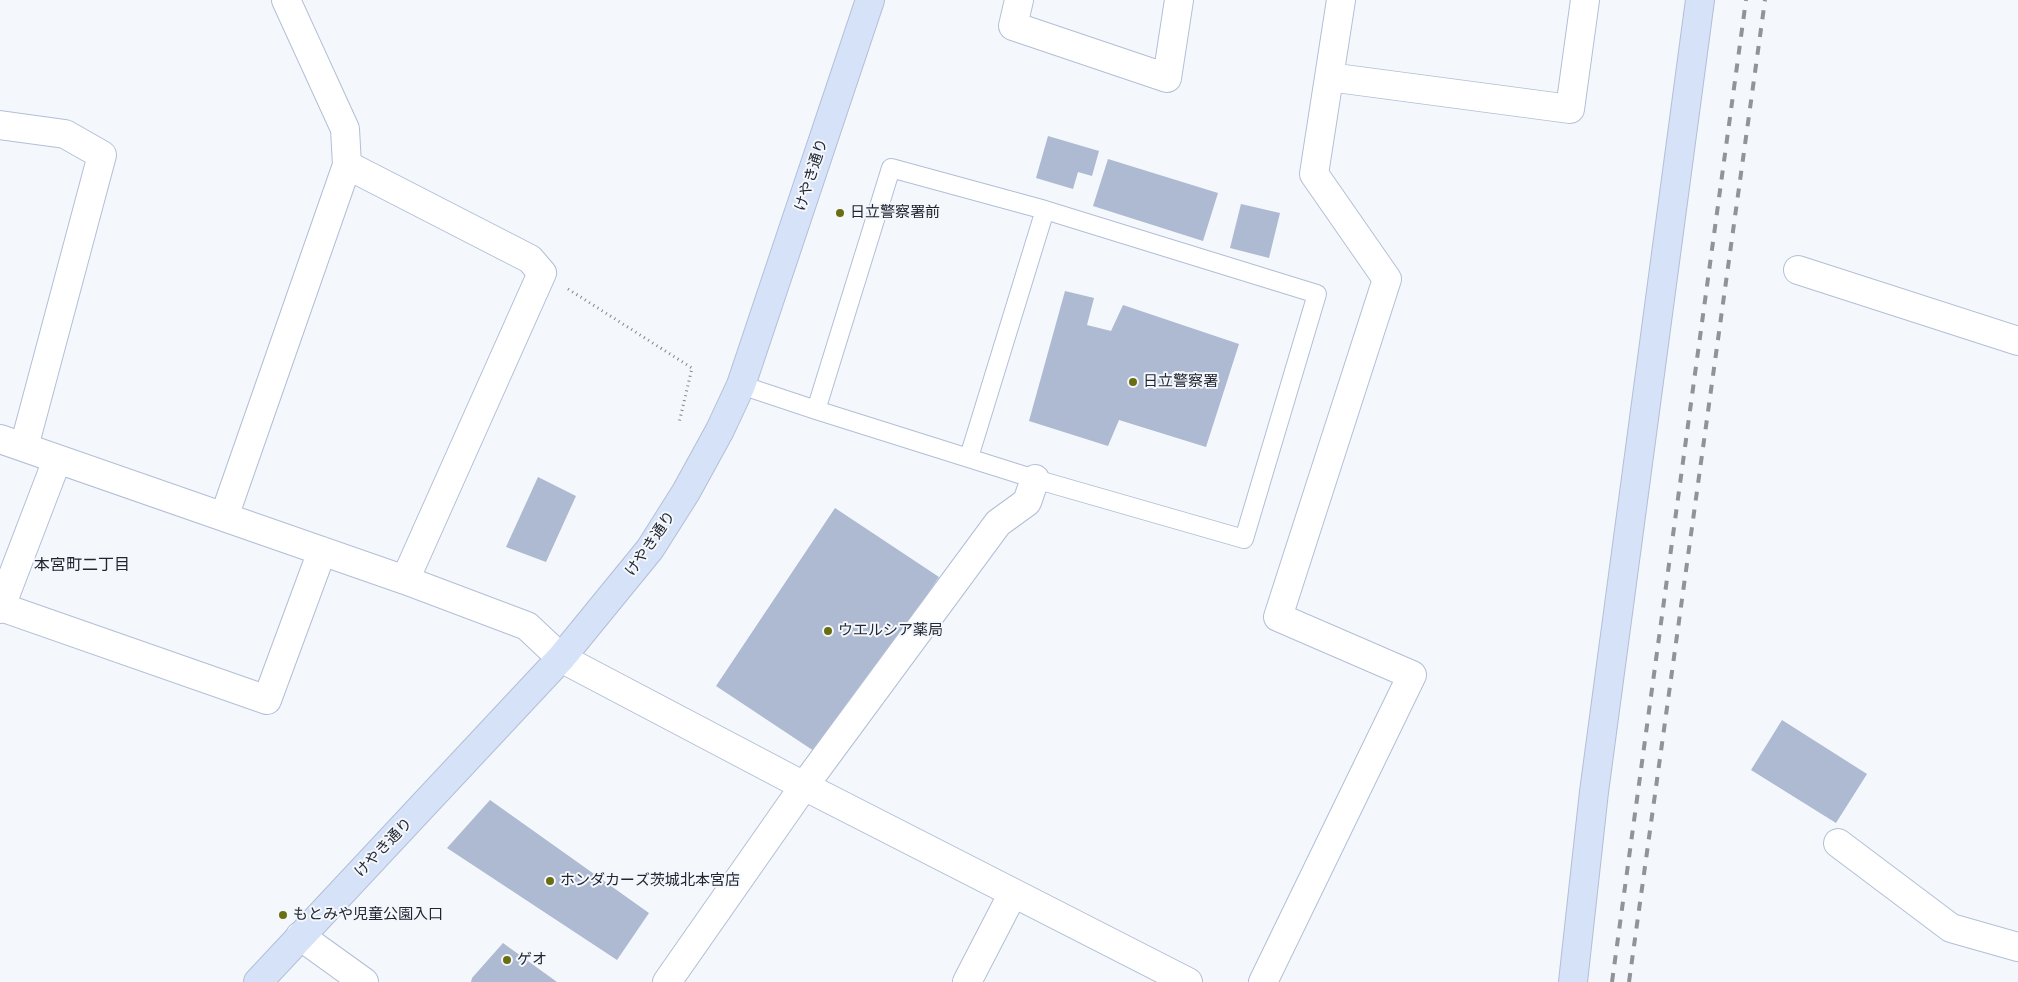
<!DOCTYPE html>
<meta charset="utf-8">
<style>
body{margin:0}
canvas{display:block;background:#f4f7fc}
</style>
<canvas width="2018" height="982"></canvas>
<script>
const context = document.querySelector('canvas').getContext('2d');
context.lineJoin = 'round';
function fill(path, color) {
  context.fillStyle = color;
  context.fill(path, 'evenodd');
}
function toPath(rows) {
  const path = new Path2D();
  for (const r of rows) {
    path.moveTo(r[0], r[1]);
    for (let i = 2; i < r.length; i += 2) path.lineTo(r[i], r[i + 1]);
  }
  return path;
}
function trace(path, color, width, dash) {
  context.strokeStyle = color;
  context.lineWidth = width;
  context.lineCap = dash ? 'butt' : 'round';
  context.setLineDash(dash || []);
  context.stroke(path);
}
function drawText(font, color, halo, rows, align = 'center') {
  context.font = font + ' "DM Sans","Noto Sans JP",sans-serif';
  context.lineWidth = 4;
  context.setLineDash([]);
  context.textBaseline = 'middle';
  context.strokeStyle = halo;
  context.fillStyle = color;
  for (const [text, x, y, turn = 0] of rows) {
    context.save();
    context.translate(x, y);
    context.rotate((+turn || 0) * Math.PI / 180);
    context.textAlign = isNaN(turn) ? turn : align;
    if (halo) context.strokeText(text, 0, 0);
    context.fillText(text, 0, 0);
    context.restore();
  }
}
fill(toPath([
 [1048,136,1099,151,1092,176,1078,172,1073,189,1036,178],
 [1108,159,1218,193,1203,241,1093,206],
 [1241,204,1280,213,1269,258,1230,248],
 [1065,291,1094,298,1087,325,1111,331,1123,305,1239,344,1206,447,1119,420,1108,446,1029,421],
 [538,477,576,496,546,562,506,547],
 [835,508,939,577,820,755,716,686],
 [1782,720,1867,774,1836,823,1751,770],
 [490,800,649,913,617,960,447,848],
 [503,943,557,982,471,982,472,978]
]), '#adbad2');
const lane = toPath([
 [741,385,816,410,1035,479,1244,539,1317,294,1045,210,891,168,816,410],
 [969,457,1045,210]
]);
const street = toPath([
 [1019,0,1013,26,1167,78,1179,0],
 [1329,77,1570,109,1585,0],
 [0,125,65,134,102,155,24,447],
 [347,165,530,259,542,273,405,580],
 [1798,270,2018,341],
 [0,439,405,580,527,626,561,658,804,786,1188,982],
 [224,517,347,165,345,129,286,0],
 [1,607,267,700,322,551],
 [0,609,57,460],
 [1838,843,1951,928,2018,947],
 [300,936,364,982],
 [667,982,804,786,998,523,1027,502,1035,479],
 [967,982,1013,893],
 [1263,982,1412,675,1278,617,1387,279,1314,174,1341,0]
]);
const secondary = toPath([
 [258,982,561,658,650,549,686,492,720,430,741,385,870,0],
 [1573,982,1594,792,1700,0]
]);
trace(lane, '#b2bfd7', 20);
trace(street, '#b2bfd7', 30);
trace(secondary, '#b2bfd7', 30);
trace(toPath([
 [568,289,692,368,679,423]
]), '#80848c', 3, [1, 4]);
trace(lane, '#fff', 18);
trace(street, '#fff', 28);
trace(secondary, '#d6e2f8', 28);
trace(toPath([
 [1612,982,1746,0],
 [1629,982,1765,0]
]), '#8f939a', 4, [9, 9]);
for (const [x, y, r, color] of [
 [840,213,5,"#696e13"],
 [1133,382,5,"#696e13"],
 [828,631,5,"#696e13"],
 [550,881,5,"#696e13"],
 [283,915,5,"#696e13"],
 [507,960,5,"#696e13"]
]) {
  const dot = new Path2D();
  dot.arc(x, y, r, 0, 2 * Math.PI);
  context.fillStyle = color;
  context.fill(dot);
  trace(dot, '#f4f7fc', 2);
}
drawText('15px', '#212630', '#f4f7fc', [
 ["けやき通り",812,175,-72],
 ["けやき通り",651,544,-55],
 ["けやき通り",384,848,-46]
]);
drawText('15px', '#212630', '#f4f7fc', [
 ["日立警察署前",850,213],
 ["日立警察署",1143,382],
 ["ウエルシア薬局",838,631],
 ["ホンダカーズ茨城北本宮店",560,881],
 ["もとみや児童公園入口",293,915],
 ["ゲオ",517,960]
], 'left');
drawText('16px', '#212630', '#f4f7fc', [
 ["本宮町二丁目",82,566]
]);
</script>
